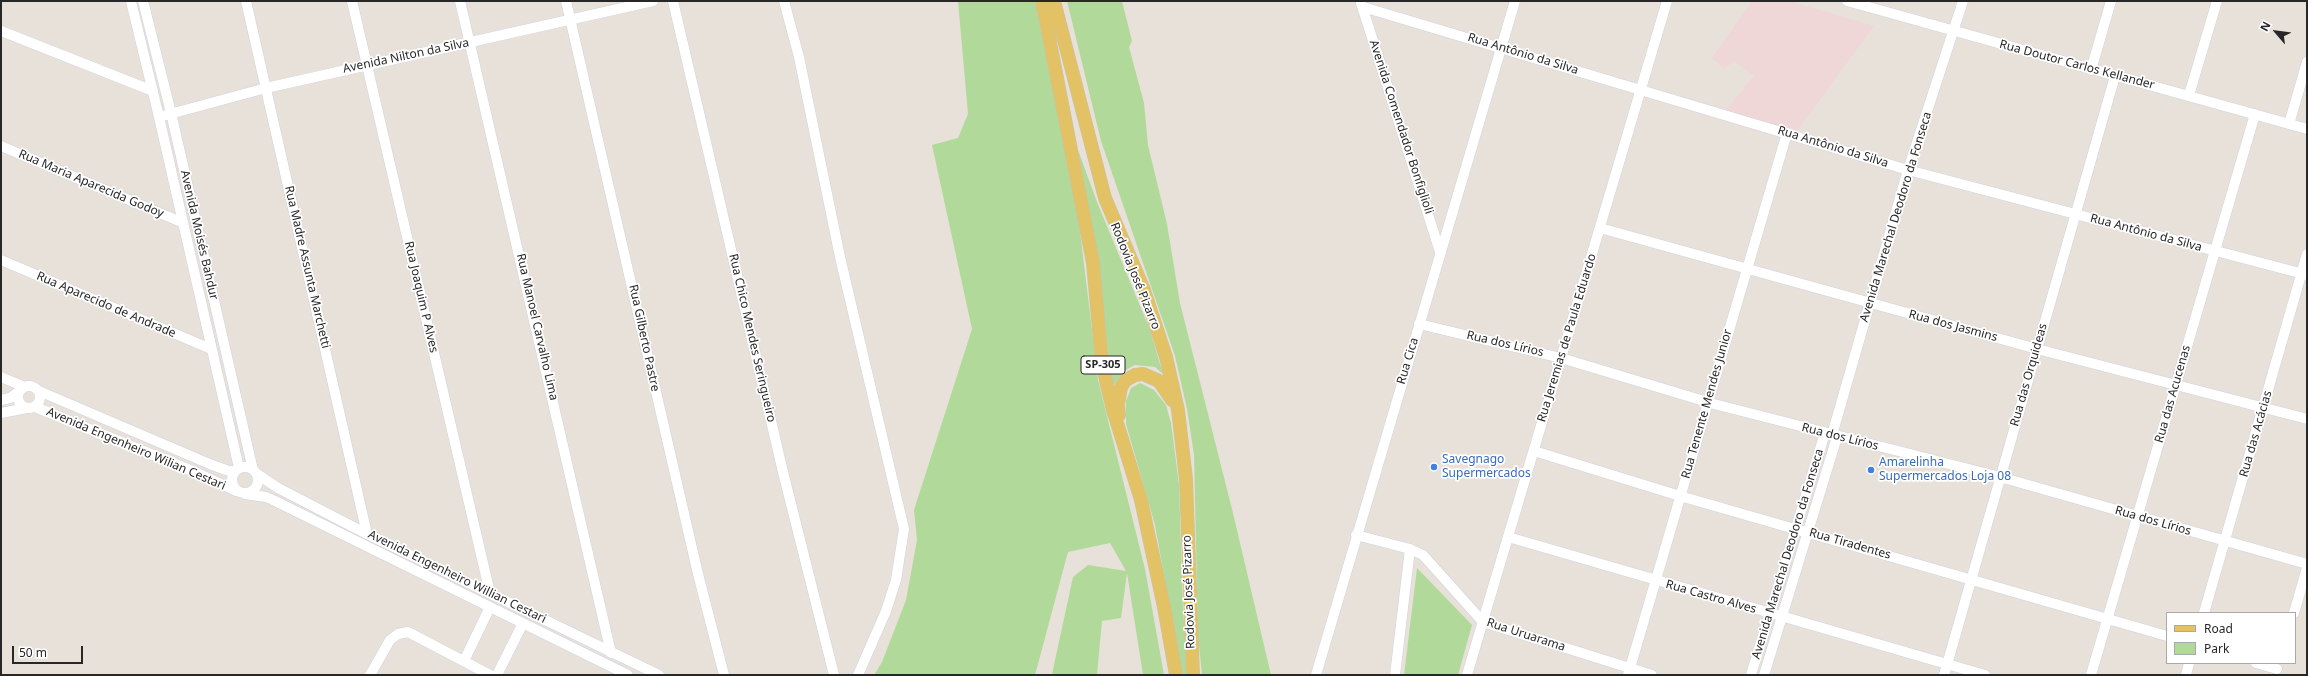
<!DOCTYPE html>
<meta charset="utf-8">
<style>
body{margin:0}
#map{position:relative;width:2308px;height:676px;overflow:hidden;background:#e8e1d9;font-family:"Noto Sans",sans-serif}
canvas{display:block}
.frame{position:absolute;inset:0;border:2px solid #272727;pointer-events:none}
.legend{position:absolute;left:2166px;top:612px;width:130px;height:52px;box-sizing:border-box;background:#fff;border:1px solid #a9a9a9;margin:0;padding:5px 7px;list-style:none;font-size:12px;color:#272727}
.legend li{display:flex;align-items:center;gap:8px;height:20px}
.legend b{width:20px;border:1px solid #a9a9a9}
.north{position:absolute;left:2256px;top:12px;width:40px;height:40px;-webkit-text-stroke:3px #fff;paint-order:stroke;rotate:298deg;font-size:11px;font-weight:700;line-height:16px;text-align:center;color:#272727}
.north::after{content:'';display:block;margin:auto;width:14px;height:18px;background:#272727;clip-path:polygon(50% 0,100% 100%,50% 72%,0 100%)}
.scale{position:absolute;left:12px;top:646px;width:71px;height:18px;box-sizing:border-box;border:2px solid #272727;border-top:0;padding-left:5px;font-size:12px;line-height:14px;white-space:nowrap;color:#272727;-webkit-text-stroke:3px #fff;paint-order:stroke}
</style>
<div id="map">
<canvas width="2308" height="676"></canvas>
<div class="frame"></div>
<ul class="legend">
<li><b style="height:5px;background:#e2c264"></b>Road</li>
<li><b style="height:11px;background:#b1da9a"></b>Park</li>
</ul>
<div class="north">N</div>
<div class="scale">50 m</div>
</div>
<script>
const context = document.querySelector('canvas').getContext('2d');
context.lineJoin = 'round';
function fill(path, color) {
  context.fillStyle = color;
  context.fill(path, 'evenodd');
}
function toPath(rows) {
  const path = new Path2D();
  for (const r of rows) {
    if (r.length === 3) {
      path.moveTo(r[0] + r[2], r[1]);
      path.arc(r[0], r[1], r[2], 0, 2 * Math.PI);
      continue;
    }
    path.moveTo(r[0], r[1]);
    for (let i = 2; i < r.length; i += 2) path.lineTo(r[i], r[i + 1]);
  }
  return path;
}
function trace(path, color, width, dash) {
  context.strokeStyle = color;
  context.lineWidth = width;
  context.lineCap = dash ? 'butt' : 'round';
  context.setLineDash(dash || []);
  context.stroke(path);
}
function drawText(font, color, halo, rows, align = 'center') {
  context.font = font + ' "Noto Sans",sans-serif';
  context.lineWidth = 3.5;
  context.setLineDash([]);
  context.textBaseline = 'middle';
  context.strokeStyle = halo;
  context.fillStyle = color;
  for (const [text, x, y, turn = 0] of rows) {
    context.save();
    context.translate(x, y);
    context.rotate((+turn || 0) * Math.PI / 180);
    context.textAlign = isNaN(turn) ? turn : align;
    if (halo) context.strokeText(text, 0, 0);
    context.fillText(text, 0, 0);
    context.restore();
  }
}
fill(toPath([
 [1752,1,1790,1,1874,26,1797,131,1725,111,1754,76,1734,61,1724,69,1712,58]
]), '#efd7d8');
fill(toPath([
 [958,1,1036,1,1077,206,1098,380,1145,569,1164,675,1143,675,1127,573,1121,618,1102,621,1097,675,1052,674,1073,577,1088,565,1126,571,1110,543,1068,552,1035,675,874,675,882,662,906,600,917,540,914,510,972,329,932,145,958,138,968,114],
 [1067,1,1122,1,1132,41,1129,47,1144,103,1148,145,1167,224,1180,303,1233,513,1271,675,1202,675,1198,636,1194,455,1187,409,1175,356,1101,141],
 [1078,150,1097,202,1150,330,1163,374,1155,367,1135,365,1124,371,1113,386],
 [1140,383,1154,390,1166,405,1171,423,1179,484,1183,609,1188,675,1182,675,1155,525,1126,424,1126,401,1131,388],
 [1417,568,1472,625,1458,675,1404,675]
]), '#b1da9a');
const minor = toPath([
 [131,1,159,117,239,468],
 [143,1,171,113,253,470],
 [246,1,367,534],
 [352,1,490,593],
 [460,1,611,653],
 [566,1,698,574,724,675],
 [673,1,783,472,834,675],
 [784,1,799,57,840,257,904,529,896,580,886,611,858,675],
 [1847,1,2307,129],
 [1361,3,1440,252],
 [1363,7,1908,170,2307,275],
 [1,31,153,91],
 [2091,70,2111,1],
 [2189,95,2217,1],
 [159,117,266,88,653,1],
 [2289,124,2307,62],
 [1,146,181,222],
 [1600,228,2037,349,2307,419],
 [1,260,211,349],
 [1419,324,1561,358,1714,404,2000,477,2307,564],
 [1,377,25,387],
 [29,397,11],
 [39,391,212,465,229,471,235,471],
 [1,400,10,398,21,390],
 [35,407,195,472,236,491],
 [1,413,27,408],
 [1832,435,1908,170,1963,1],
 [1534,451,1680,496,2167,636],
 [245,480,13],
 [257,474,278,488,367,534,659,675],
 [245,494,266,497,273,500,628,675],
 [1356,535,1410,549,1423,555,1483,622,1652,675],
 [1508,537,1985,675],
 [2204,613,2307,254],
 [2294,613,2307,568],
 [464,661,490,607],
 [2256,663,2277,669],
 [370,675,390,640,398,634,408,632,490,675],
 [497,675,523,623],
 [1316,675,1515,1],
 [1395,675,1410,549],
 [1467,675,1667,1],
 [1628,675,1787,133],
 [1751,675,1825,433],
 [1764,675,1837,437],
 [1944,675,2115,76],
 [2091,675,2255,114],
 [2186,675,2189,663]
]);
const major = toPath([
 [1042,1,1093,263,1101,352,1106,381,1113,410,1141,500,1164,607,1176,675],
 [1054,1,1105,198,1144,290,1166,357,1178,410,1186,479,1193,675],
 [1119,415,1118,404,1121,387,1126,380,1135,375,1143,374,1159,381,1172,400]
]);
trace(minor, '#cfd2df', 11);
trace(major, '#c3c3c3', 14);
trace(minor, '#fff', 10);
trace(major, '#e2c264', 13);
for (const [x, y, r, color] of [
 [1434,467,4,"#3f7fe0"],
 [1871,470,4,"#3f7fe0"]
]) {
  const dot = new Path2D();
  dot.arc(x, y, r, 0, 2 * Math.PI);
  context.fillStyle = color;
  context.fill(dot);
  trace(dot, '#fff', 1.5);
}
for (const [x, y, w] of [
 [1103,365,44]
]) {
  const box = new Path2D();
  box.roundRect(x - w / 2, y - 9, w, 18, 3);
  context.fillStyle = '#fff';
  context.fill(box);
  trace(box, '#272727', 1);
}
drawText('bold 11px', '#272727', null, [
 ["SP-305",1103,365]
]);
drawText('12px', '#272727', '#fff', [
 ["Rua Antônio da Silva",1523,54,17],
 ["Avenida Nilton da Silva",406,56,-12],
 ["Rua Doutor Carlos Kellander",2077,65,15],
 ["Avenida Comendador Bonfiglioli",1401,127,72],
 ["Rua Antônio da Silva",1833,147,17],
 ["Rua Maria Aparecida Godoy",91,184,23],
 ["Avenida Marechal Deodoro da Fonseca",1896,217,-73],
 ["Rua Antônio da Silva",2146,233,15],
 ["Avenida Moisés Bahdur",199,235,77],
 ["Rua Madre Assunta Marchetti",307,267,77],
 ["Rodovia José Pizarro",1135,276,68],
 ["Rua Joaquim P Alves",421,297,77],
 ["Rua Aparecido de Andrade",106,305,23],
 ["Rua dos Jasmins",1953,326,15],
 ["Rua Manoel Carvalho Lima",537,327,77],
 ["Rua Gilberto Pastre",644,338,78],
 ["Rua Chico Mendes Seringueiro",752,338,77],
 ["Rua Jeremias de Paula Eduardo",1567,338,-73],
 ["Rua dos Lírios",1505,344,13],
 ["Rua Cica",1408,361,-73],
 ["Rua das Orquideas",2029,375,-74],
 ["Rua das Acucenas",2173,394,-74],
 ["Rua Tenente Mendes Junior",1707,404,-74],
 ["Rua das Acácias",2256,434,-74],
 ["Rua dos Lírios",1840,437,14],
 ["Avenida Engenheiro Wilian Cestari",136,449,23],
 ["Rua dos Lírios",2153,521,16],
 ["Rua Tiradentes",1850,544,16],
 ["Avenida Marechal Deodoro da Fonseca",1788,554,-73],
 ["Avenida Engenheiro Willian Cestari",457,577,26],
 ["Rodovia José Pizarro",1189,592,-92],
 ["Rua Castro Alves",1711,597,16],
 ["Rua Uruarama",1526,635,18]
]);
drawText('12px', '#366cbe', '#fff', [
 ["Savegnago",1442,460],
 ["Supermercados",1442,474],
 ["Amarelinha",1879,463],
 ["Supermercados Loja 08",1879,477]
], 'left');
</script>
